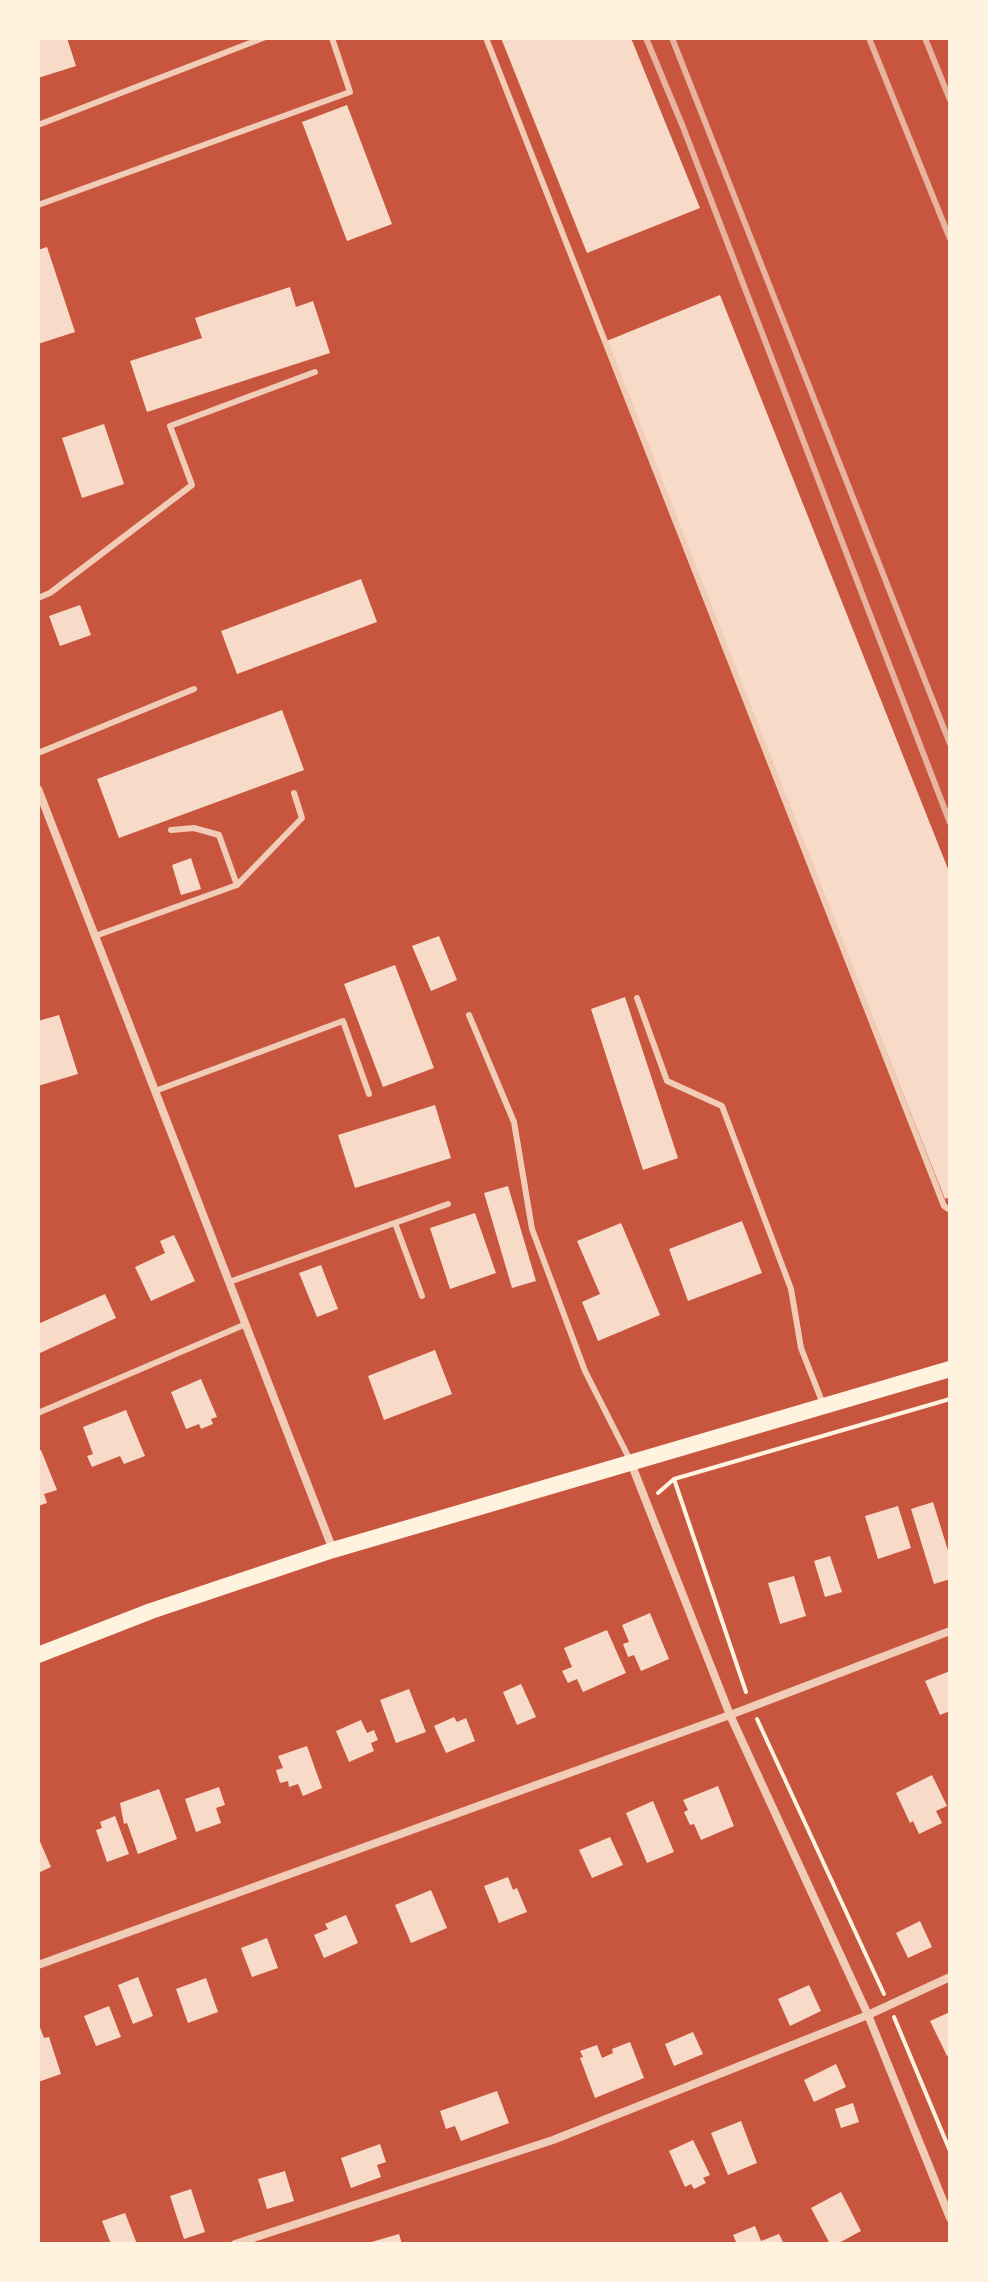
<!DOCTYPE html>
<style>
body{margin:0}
#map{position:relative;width:988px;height:2282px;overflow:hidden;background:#c8553d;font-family:"DM Sans",sans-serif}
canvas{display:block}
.frame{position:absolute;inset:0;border:40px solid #fff3e0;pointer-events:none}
</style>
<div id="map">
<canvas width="988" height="2282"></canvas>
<div class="frame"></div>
</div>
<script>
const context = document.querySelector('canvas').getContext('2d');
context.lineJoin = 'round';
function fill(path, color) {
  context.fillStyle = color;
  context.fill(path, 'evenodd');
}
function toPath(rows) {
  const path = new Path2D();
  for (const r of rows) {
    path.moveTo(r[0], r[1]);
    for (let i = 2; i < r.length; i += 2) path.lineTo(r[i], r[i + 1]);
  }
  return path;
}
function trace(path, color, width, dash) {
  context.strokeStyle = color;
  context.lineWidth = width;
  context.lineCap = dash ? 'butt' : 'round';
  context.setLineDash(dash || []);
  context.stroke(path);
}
fill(toPath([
 [38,38,67,38,76,66,38,78],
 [501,38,631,38,700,208,587,253],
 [347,105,392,224,347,241,302,122],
 [47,247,75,332,38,344,38,250],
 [290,287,296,307,313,301,330,353,147,412,130,361,202,338,195,318],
 [720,295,950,874,950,1197,945,1199,604,342],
 [104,424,124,484,82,498,62,438],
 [361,579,377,622,237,674,221,631],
 [80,605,91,635,60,646,49,616],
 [282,710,304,770,119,838,97,779],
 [191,858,201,889,181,895,172,865],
 [439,936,457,980,431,991,412,946],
 [395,965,434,1068,383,1087,344,984],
 [625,997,678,1158,643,1170,591,1009],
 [59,1015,78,1074,38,1086,38,1021],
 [435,1105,451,1158,355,1188,338,1135],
 [508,1186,536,1281,512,1288,484,1193],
 [475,1213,496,1273,450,1289,430,1228],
 [742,1221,762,1273,688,1301,669,1249],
 [621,1223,660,1315,598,1341,582,1302,600,1294,577,1241],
 [174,1235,195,1281,151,1301,135,1267,165,1253,160,1241],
 [321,1265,338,1309,317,1317,299,1273],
 [105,1294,116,1318,40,1353,38,1324],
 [435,1350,452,1394,384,1420,368,1376],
 [201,1379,217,1417,211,1419,213,1424,201,1429,199,1424,186,1429,171,1392],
 [126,1410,145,1456,124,1464,120,1456,92,1467,87,1456,93,1454,83,1427],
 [41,1450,57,1490,44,1494,47,1503,38,1506,38,1451],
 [933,1502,950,1557,950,1579,934,1584,911,1509],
 [898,1506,911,1548,878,1559,865,1516],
 [830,1556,842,1592,825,1597,814,1561],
 [794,1576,806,1616,780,1624,768,1583],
 [650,1613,669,1659,641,1671,634,1655,628,1657,623,1644,629,1642,622,1625],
 [607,1630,626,1673,583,1692,577,1679,568,1683,562,1671,572,1667,564,1648],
 [950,1671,950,1711,940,1715,925,1681],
 [521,1684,536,1717,517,1725,503,1692],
 [409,1689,426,1732,396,1743,380,1700],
 [454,1717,457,1722,466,1718,475,1741,446,1753,434,1726],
 [361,1720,367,1733,374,1730,378,1740,371,1743,374,1751,349,1762,336,1731],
 [307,1746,322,1788,303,1796,298,1784,289,1787,288,1781,280,1783,276,1770,283,1768,278,1756],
 [932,1775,947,1806,936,1811,942,1823,919,1834,913,1821,910,1823,896,1793],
 [718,1786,734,1826,701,1840,694,1824,690,1825,684,1812,688,1810,683,1800],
 [219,1787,225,1805,216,1808,221,1823,196,1832,185,1799],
 [159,1789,177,1839,138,1854,127,1823,124,1824,120,1803],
 [653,1801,674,1852,647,1863,626,1813],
 [115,1816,129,1854,107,1862,96,1830,102,1828,100,1822],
 [38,1837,51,1867,38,1873],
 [610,1837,623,1865,592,1878,579,1850],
 [508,1877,513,1890,517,1888,527,1912,499,1923,484,1886],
 [431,1890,447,1928,411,1943,395,1905],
 [346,1915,358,1943,324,1958,314,1935,328,1929,325,1924],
 [920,1921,932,1947,908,1958,896,1933],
 [267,1938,278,1968,252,1977,241,1948],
 [138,1977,153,2016,133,2024,118,1985],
 [206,1978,218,2012,188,2023,176,1989],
 [809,1985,821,2011,790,2026,778,1999],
 [109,2006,121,2037,96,2046,84,2016],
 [950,2012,950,2054,947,2056,930,2021],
 [38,2022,44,2038,49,2037,61,2074,38,2082],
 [693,2032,703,2054,674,2066,665,2044],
 [630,2042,644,2078,595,2098,580,2058,583,2057,580,2051,597,2045,602,2058,613,2053,612,2049],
 [836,2064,846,2087,814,2102,804,2080],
 [497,2091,509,2123,461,2141,455,2126,446,2129,440,2111],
 [853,2103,859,2122,841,2128,835,2109],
 [741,2121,757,2163,728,2175,711,2133],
 [693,2140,710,2175,703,2178,706,2183,694,2189,691,2184,685,2187,669,2151],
 [380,2144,386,2162,377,2165,381,2177,351,2188,341,2158],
 [285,2171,294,2201,267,2209,258,2179],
 [191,2189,205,2232,184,2239,170,2196],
 [841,2192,861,2231,837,2244,830,2244,811,2208],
 [125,2213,137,2244,111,2244,102,2221],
 [755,2226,761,2241,779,2234,784,2244,737,2244,733,2235],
 [399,2234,402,2244,369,2244,368,2243]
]), '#f7dbc8');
trace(toPath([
 [674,1479,746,1692],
 [658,1493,674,1479,950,1399],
 [757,1719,884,1994],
 [894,2017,950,2151]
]), '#fff3e0', 4);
trace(toPath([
 [486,38,944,1206,950,1210],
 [38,125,263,38],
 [38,205,350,92,332,38],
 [38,598,50,593,192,485,170,426,315,372],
 [38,753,194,689],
 [171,830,194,828,219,835,237,885],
 [95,936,237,885,302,818,294,793],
 [637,998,667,1081,722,1106,791,1289,801,1348,823,1404],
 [469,1015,514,1122,532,1229,585,1371,631,1462],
 [155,1091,343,1021,369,1094],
 [395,1223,422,1296],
 [229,1282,448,1204],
 [38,1413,246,1324]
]), '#f1ccb7', 6);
trace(toPath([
 [38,789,333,1550],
 [631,1463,730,1715,868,2015,950,2218],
 [38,1965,730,1715,950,1631],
 [235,2244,553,2140,868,2015,950,1977]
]), '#f1ccb7', 8);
trace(toPath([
 [38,1655,151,1611,333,1550,950,1369]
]), '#fff3e0', 16);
trace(toPath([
 [646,38,683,127,950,823],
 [672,38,950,744],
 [869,38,950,239],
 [925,38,950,100]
]), '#e9b49f', 6);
</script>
